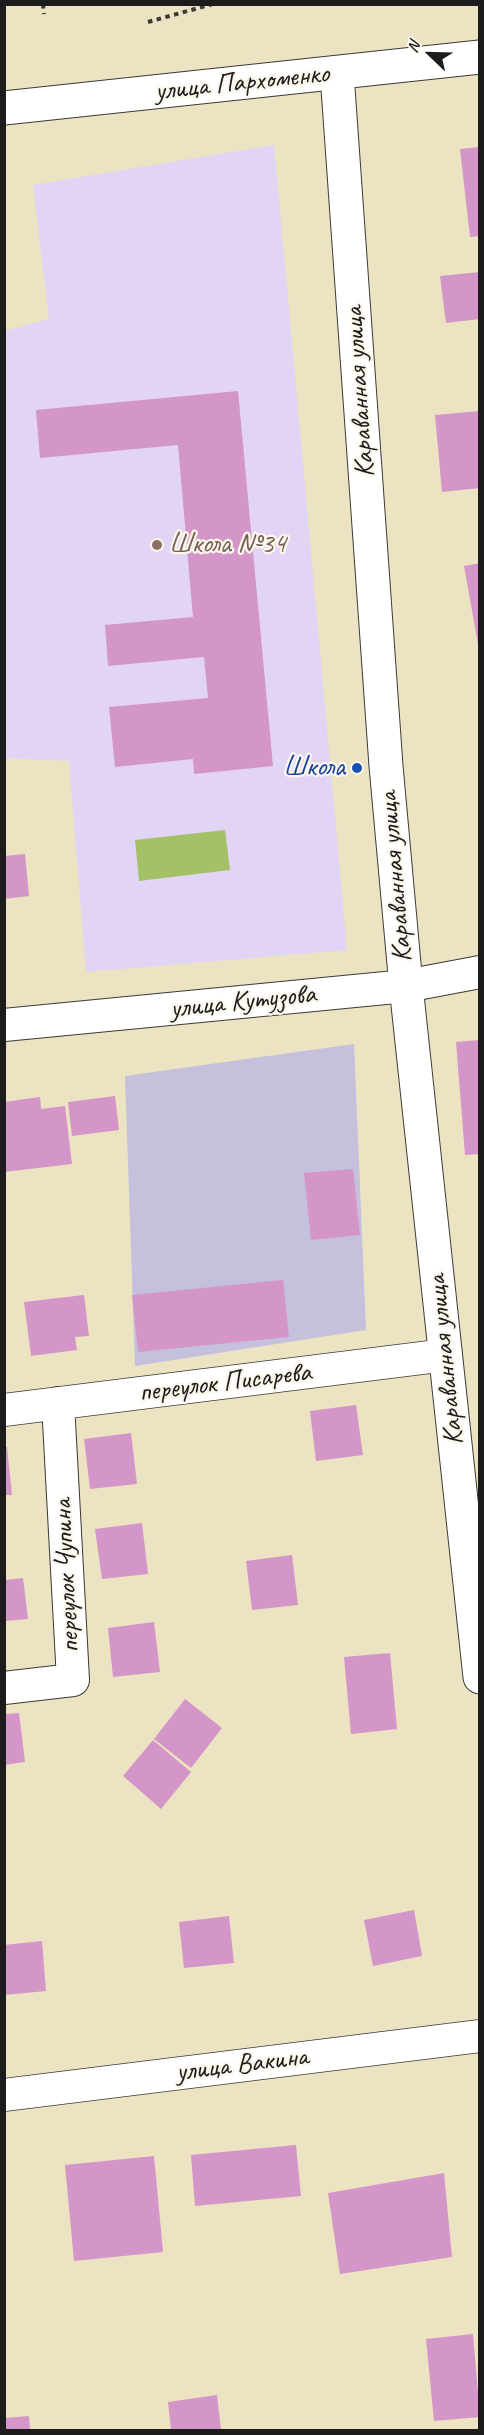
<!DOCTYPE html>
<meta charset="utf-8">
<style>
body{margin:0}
#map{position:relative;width:484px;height:2435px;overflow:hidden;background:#ece3c2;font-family:Caveat,sans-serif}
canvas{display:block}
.frame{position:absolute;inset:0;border:6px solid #1c1c1c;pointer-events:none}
.north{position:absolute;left:400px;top:24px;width:60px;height:60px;-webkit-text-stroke:4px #fbf7ec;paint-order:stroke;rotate:293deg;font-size:16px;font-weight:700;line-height:24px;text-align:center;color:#1c1c1c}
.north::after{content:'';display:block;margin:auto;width:21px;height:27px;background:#1c1c1c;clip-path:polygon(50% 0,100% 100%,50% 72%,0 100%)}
</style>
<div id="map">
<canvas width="484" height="2435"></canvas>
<div class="frame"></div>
<div class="north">N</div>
</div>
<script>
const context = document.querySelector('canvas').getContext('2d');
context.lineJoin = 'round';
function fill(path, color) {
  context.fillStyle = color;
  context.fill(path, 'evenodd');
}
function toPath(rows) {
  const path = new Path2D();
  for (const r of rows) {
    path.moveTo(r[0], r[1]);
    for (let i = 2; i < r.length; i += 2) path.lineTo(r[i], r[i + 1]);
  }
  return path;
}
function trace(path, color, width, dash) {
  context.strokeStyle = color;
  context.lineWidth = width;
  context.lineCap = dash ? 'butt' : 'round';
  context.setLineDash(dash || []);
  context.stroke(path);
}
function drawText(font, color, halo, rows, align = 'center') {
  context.font = font + ' Caveat,sans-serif';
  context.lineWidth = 4.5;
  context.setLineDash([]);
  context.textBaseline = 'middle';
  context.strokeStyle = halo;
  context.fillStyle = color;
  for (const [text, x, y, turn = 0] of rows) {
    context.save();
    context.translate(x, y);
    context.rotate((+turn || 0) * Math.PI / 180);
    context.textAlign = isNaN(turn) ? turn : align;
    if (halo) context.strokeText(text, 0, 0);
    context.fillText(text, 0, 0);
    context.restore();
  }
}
fill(toPath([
 [274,145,347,950,86,972,69,761,5,758,5,331,49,319,33,185]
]), '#e1d4f4');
fill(toPath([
 [354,1044,366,1330,135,1366,125,1076]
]), '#c5c0db');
fill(toPath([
 [225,830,230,870,139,881,135,840]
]), '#a5c168');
fill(toPath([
 [480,147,480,236,470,237,460,149],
 [480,272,480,319,446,323,440,276],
 [238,391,273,766,194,774,193,759,115,767,109,707,208,698,204,657,108,666,105,625,193,617,178,445,40,458,36,410],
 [480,411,480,488,442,492,435,415],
 [480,563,480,644,478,644,464,566],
 [25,854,29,896,4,899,4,856],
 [480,1040,480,1154,465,1155,456,1042],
 [115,1096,119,1130,72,1136,68,1102],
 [40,1097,41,1109,65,1106,72,1164,4,1172,4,1102],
 [353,1169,360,1235,311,1240,304,1173],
 [283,1280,289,1337,138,1352,132,1295],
 [84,1295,89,1336,75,1337,77,1350,31,1356,24,1302],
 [356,1405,363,1455,316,1461,310,1411],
 [131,1433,137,1484,90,1489,84,1439],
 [4,1447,7,1447,12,1495,4,1495],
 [142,1523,148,1574,102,1579,95,1529],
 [292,1555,298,1605,252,1610,246,1561],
 [23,1578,28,1619,5,1621,5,1580],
 [154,1622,160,1672,113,1677,108,1628],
 [390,1653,397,1729,351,1734,344,1657],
 [185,1699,222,1728,191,1768,154,1739],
 [19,1713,25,1762,4,1765,4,1714],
 [153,1740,191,1772,161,1809,123,1776],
 [414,1910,422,1956,373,1966,364,1920],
 [229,1916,234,1963,184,1968,179,1922],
 [42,1941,46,1991,4,1995,4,1945],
 [296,2145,301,2196,195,2206,191,2155],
 [154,2156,163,2252,74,2261,65,2165],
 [444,2173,452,2257,340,2274,328,2193],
 [473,2334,480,2417,434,2421,426,2339],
 [217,2395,221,2430,171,2430,168,2402],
 [29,2416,30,2430,5,2430,5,2418]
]), '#d495c8');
const street = toPath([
 [4,1025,406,986,480,972],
 [4,1410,446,1355],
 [4,1688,73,1680,58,1403],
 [4,2095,480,2036]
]);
const secondary = toPath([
 [337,74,386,766,406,986,480,1677]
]);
const primary = toPath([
 [4,108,480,57]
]);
trace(street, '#3b3a35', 34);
trace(secondary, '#3b3a35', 35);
trace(primary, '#3b3a35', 35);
trace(toPath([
 [43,4,44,14],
 [148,22,213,4]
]), '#3b3a35', 4, [4.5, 4.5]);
trace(street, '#fff', 32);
trace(secondary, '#fff', 33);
trace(primary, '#fff', 33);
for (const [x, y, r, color] of [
 [157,545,6,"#8d6e63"],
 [357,768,6,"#1a4fb4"]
]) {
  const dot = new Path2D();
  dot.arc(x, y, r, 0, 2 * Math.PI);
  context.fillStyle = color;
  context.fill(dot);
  trace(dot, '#fbf7ec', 2);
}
drawText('28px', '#1c1c1c', '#fbf7ec', [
 ["улица Пархоменко",242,83,-6],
 ["Караванная улица",360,392,-94],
 ["Караванная улица",396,877,-95],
 ["улица Кутузова",243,1002,-6],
 ["Караванная улица",446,1360,-96],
 ["переулок Писарева",225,1383,-7],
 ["переулок Чупина",67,1576,-93],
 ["улица Вакина",242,2065,-7]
]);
drawText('28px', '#785e54', '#fbf7ec', [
 ["Школа №34",169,545]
], 'left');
drawText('28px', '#164399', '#fbf7ec', [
 ["Школа",345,768]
], 'right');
</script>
